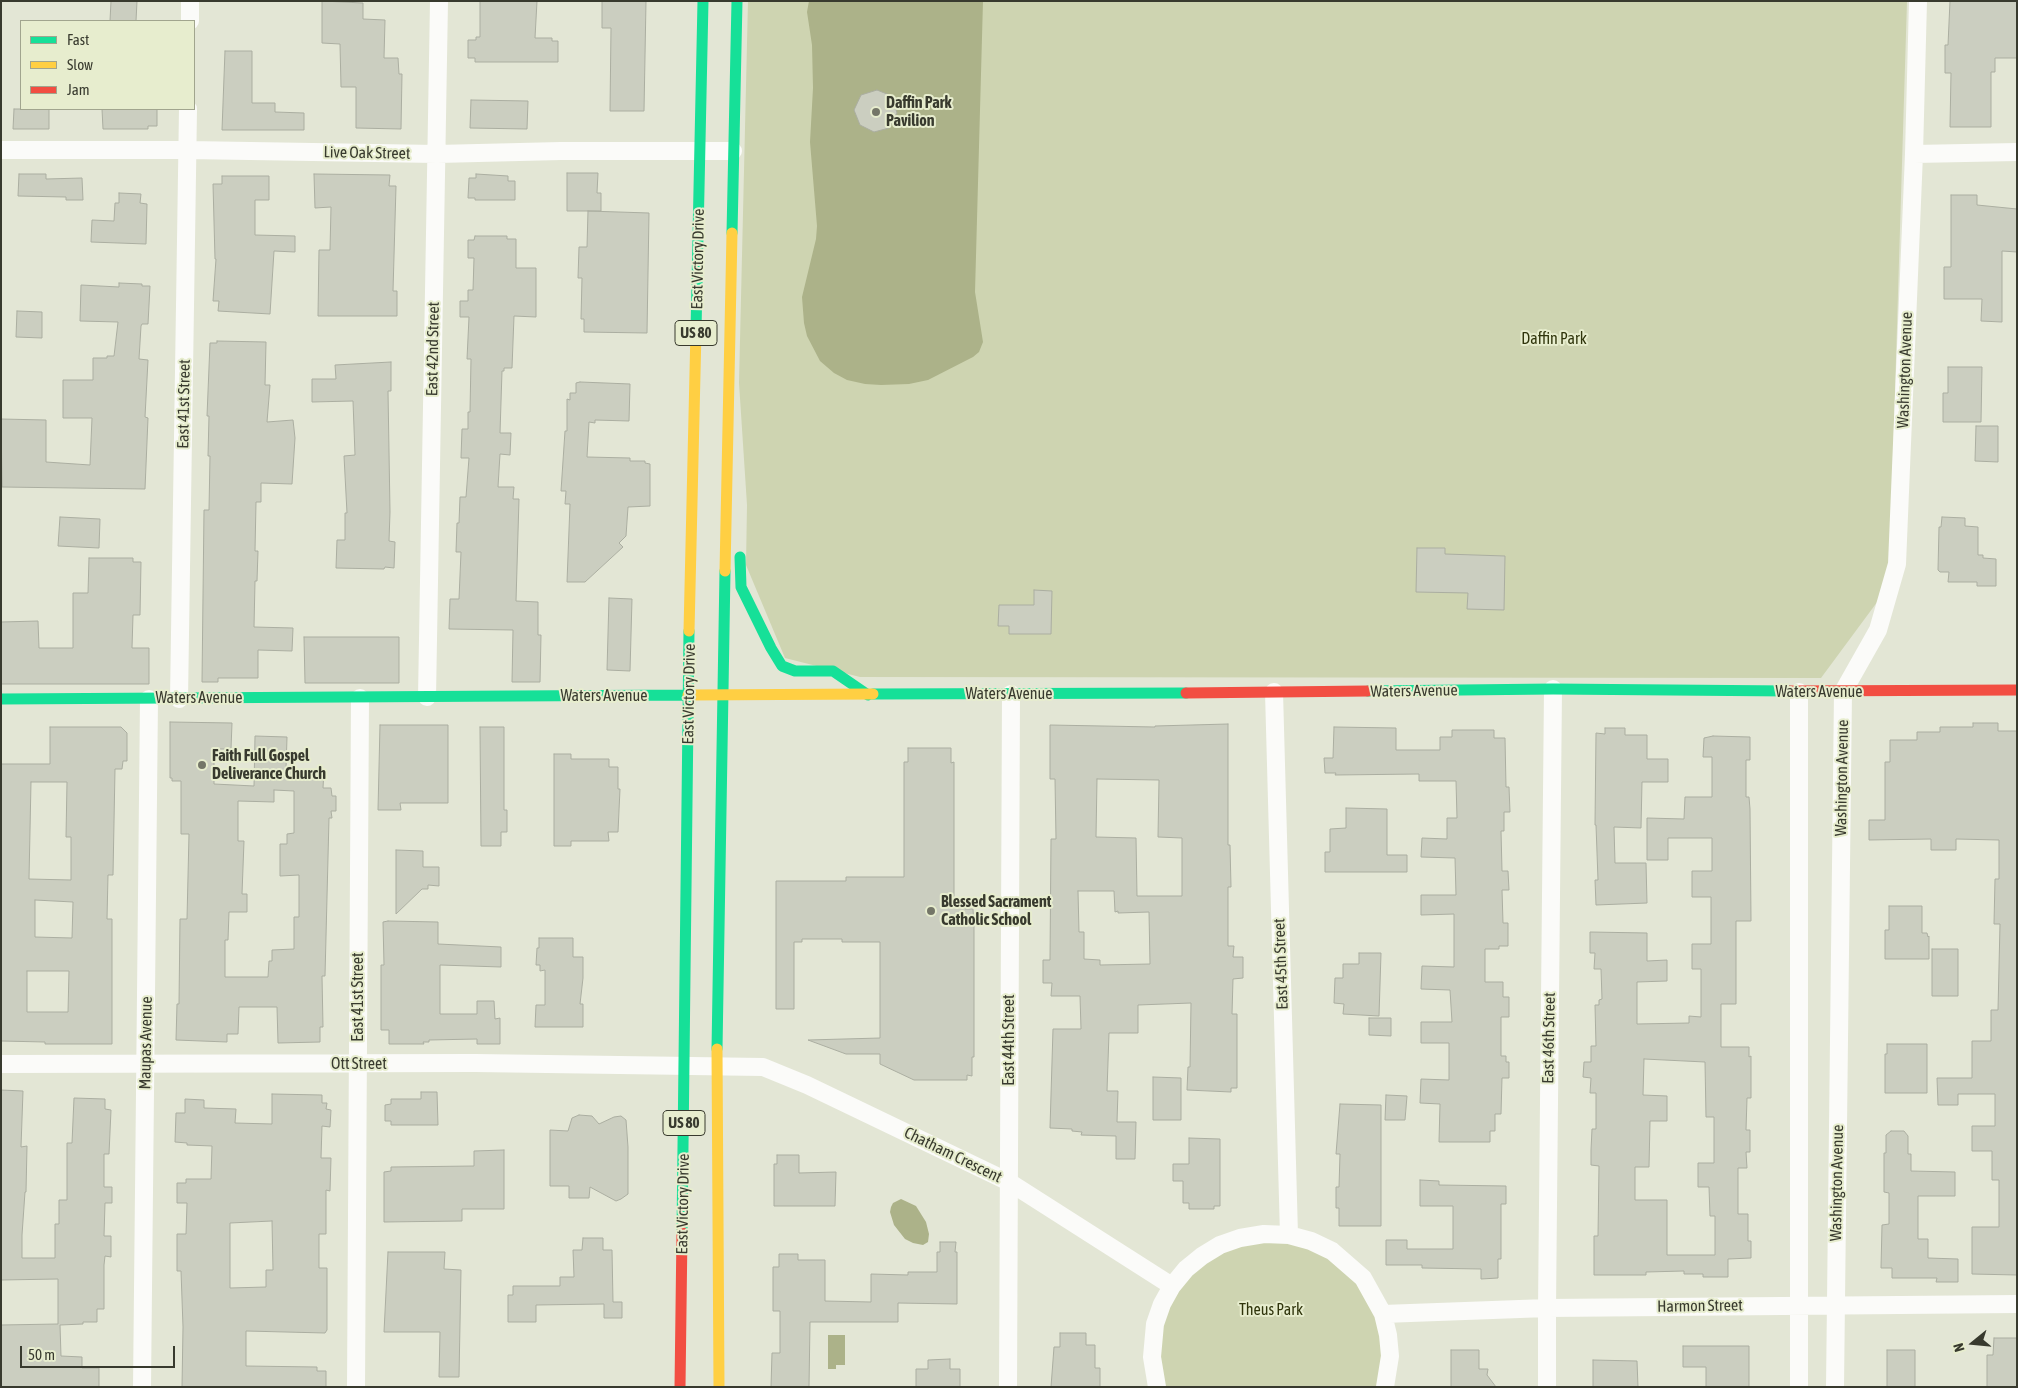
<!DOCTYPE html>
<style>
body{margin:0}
#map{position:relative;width:2018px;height:1388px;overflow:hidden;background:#e3e6d5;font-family:"Asap Condensed",sans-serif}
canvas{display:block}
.frame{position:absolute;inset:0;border:2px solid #383a2e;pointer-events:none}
.legend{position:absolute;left:20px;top:20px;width:175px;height:90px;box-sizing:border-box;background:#e7edce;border:1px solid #a1a58e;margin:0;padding:6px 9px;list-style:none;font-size:15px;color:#383a2e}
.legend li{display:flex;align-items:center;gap:10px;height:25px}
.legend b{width:25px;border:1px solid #a1a58e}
.north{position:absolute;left:1948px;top:1318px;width:50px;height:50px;-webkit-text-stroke:4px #e7edce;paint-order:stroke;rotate:253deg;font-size:14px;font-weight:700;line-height:20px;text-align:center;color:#383a2e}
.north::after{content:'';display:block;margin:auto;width:18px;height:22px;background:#383a2e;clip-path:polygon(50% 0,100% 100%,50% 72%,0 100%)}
.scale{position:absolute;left:20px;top:1346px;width:155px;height:22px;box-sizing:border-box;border:2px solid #383a2e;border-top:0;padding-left:6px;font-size:15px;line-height:18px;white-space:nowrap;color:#383a2e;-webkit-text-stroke:4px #e7edce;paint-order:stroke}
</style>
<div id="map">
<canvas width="2018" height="1388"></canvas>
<div class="frame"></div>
<ul class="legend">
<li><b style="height:6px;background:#16e098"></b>Fast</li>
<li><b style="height:6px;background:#ffcf43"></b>Slow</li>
<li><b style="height:6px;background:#f24e42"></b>Jam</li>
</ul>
<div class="north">N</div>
<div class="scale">50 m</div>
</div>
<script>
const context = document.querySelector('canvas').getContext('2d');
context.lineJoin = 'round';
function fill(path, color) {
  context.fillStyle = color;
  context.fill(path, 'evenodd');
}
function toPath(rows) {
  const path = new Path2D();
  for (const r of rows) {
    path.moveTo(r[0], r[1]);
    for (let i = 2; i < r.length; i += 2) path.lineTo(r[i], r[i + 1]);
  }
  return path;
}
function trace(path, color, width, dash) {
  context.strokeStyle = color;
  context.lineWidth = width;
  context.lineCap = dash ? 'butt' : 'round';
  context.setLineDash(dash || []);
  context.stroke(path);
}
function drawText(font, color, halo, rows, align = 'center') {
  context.font = font + ' "Asap Condensed",sans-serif';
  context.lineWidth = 4;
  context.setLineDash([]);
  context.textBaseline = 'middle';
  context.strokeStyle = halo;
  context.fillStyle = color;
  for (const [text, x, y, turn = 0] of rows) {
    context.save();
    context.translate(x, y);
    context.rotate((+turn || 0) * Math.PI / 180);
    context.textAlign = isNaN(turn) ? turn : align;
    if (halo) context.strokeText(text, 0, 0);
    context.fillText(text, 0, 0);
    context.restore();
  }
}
fill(toPath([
 [748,1,1907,1,1889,586,1821,678,860,677,785,658,746,565,747,505,739,383],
 [1264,1234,1332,1251,1383,1314,1385,1387,1157,1387,1155,1324,1186,1269]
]), '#ced4b1');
fill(toPath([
 [809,1,983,1,975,292,983,342,979,352,973,357,928,380,909,384,881,385,865,384,847,380,834,373,820,361,807,336,804,323,802,297,816,239,817,226,810,142,813,88,812,45,807,12],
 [901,1199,916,1206,926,1222,929,1234,928,1242,923,1245,913,1243,905,1239,894,1225,890,1212,891,1207,893,1203],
 [828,1335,845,1335,845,1365,836,1365,836,1369,828,1369]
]), '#acb289');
const building = toPath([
 [111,1,137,1,136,21,110,21,111,1],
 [322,1,363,3,363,19,385,20,384,58,398,58,399,74,402,74,401,129,356,128,356,87,341,87,340,44,322,43,322,1],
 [480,1,537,1,535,38,552,38,552,41,558,41,558,62,475,62,475,58,468,58,468,40,476,40,476,37,480,37,480,1],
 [602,1,646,1,644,111,610,111,611,28,602,28,602,1],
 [1950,1,2017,1,2017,58,1995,58,1995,72,1991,72,1991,127,1950,127,1951,73,1945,73,1945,45,1948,45,1950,1],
 [225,51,252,51,252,103,275,103,275,112,304,113,304,130,222,130,225,51],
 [877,90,892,96,897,113,889,128,874,132,860,125,854,110,861,95,877,90],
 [471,100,528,101,527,129,470,128,471,100],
 [14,109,49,109,49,129,13,129,14,109],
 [102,109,157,109,157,126,148,126,148,129,103,129,102,109],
 [567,173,598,173,597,193,601,193,601,211,567,211,567,173],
 [19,174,46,174,46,179,82,178,83,200,66,200,66,197,18,196,19,174],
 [314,174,390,175,389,186,396,186,393,291,397,291,397,316,318,316,319,250,330,250,331,207,315,208,314,174],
 [476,174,508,176,508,181,515,181,515,200,475,200,475,198,468,198,469,178,476,178,476,174],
 [222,176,269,176,269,200,255,200,255,235,295,236,295,252,274,251,270,314,218,311,219,301,213,301,216,259,215,259,213,184,222,184,222,176],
 [119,193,141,194,140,203,147,204,146,244,91,242,92,220,114,221,115,203,119,203,119,193],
 [1951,195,1977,195,1977,205,2017,209,2017,252,2002,251,2002,322,1981,321,1982,299,1944,299,1944,267,1951,267,1951,195],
 [588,211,649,213,647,333,584,332,584,319,581,319,582,278,578,278,579,247,587,247,588,211],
 [475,236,507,236,507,239,516,239,516,268,536,268,536,317,514,316,512,368,504,368,504,371,502,371,500,433,511,433,510,455,500,454,498,487,514,487,513,499,519,499,516,601,538,602,538,635,541,635,540,682,512,682,513,630,449,629,450,599,459,599,461,552,456,552,457,523,459,523,460,497,466,497,469,458,461,458,462,429,468,429,468,412,470,412,471,359,467,359,469,317,460,317,460,301,468,301,468,290,473,290,474,258,468,258,468,240,474,240,475,236],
 [119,283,142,284,142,286,150,286,148,324,142,324,141,326,139,359,148,360,145,417,148,418,145,489,2,487,1,419,46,420,46,462,90,465,92,418,63,418,63,380,93,380,93,358,107,358,107,356,114,356,118,322,80,321,81,285,119,287,119,283],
 [17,311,42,312,42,338,16,337,17,311],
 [217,341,266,342,265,385,270,385,267,422,293,420,295,438,292,484,261,483,261,502,256,502,255,551,258,551,257,581,255,581,254,627,293,628,292,651,258,650,258,678,218,678,218,682,202,682,204,510,209,510,210,456,208,456,209,416,207,416,210,343,217,343,217,341],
 [391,362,391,391,388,391,390,512,389,541,395,542,394,568,385,567,384,569,336,568,337,540,345,540,345,513,347,513,344,456,355,455,353,401,312,402,312,379,336,379,335,365,391,362],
 [1948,367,1982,367,1981,422,1943,422,1943,393,1948,393,1948,367],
 [580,382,630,384,629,421,595,420,595,423,589,422,587,457,630,458,630,461,645,461,645,463,650,464,650,506,628,507,626,536,619,543,623,547,585,582,567,582,570,504,565,504,566,491,561,491,565,431,567,431,567,399,570,400,570,393,576,393,576,383,580,382],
 [1976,426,1998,426,1998,462,1975,461,1976,426],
 [60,517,100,519,99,548,58,546,60,517],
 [1942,517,1965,518,1965,526,1978,527,1978,555,1983,555,1983,558,1996,559,1996,586,1977,586,1977,582,1948,582,1949,572,1940,572,1938,570,1939,527,1941,527,1942,517],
 [1417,548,1445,548,1445,554,1505,556,1504,610,1467,609,1468,593,1416,592,1417,548],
 [89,558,133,558,133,562,141,562,140,615,133,615,132,648,149,648,149,684,1,684,1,622,38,621,39,648,73,648,73,593,88,593,89,558],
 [1034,590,1052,591,1051,634,1009,634,1009,626,998,626,999,605,1034,605,1034,590],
 [609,598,632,599,630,671,607,670,609,598],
 [304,637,399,637,399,683,305,683,304,637],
 [170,722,232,723,231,749,214,749,214,784,254,786,255,736,287,737,286,769,324,771,323,788,331,788,332,796,336,796,336,811,331,811,332,818,329,818,325,976,322,976,323,1027,320,1027,320,1042,278,1043,277,1007,239,1007,238,1034,227,1034,227,1042,176,1040,177,1004,179,1004,180,919,187,919,189,834,181,834,181,781,172,781,172,778,170,778,170,722],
 [274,790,294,791,294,833,287,834,287,844,280,844,280,876,299,875,299,917,294,917,294,949,272,950,272,961,269,961,268,977,225,977,225,940,228,940,229,912,247,912,247,894,242,894,244,841,238,841,238,801,274,802,274,790],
 [1973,723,1998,723,1998,731,2017,731,2017,1275,1972,1274,1972,1227,1999,1227,1999,1180,1992,1180,1992,1151,1972,1151,1972,1126,1995,1126,1995,1094,1958,1094,1958,1105,1938,1105,1937,1078,1972,1078,1972,1041,1991,1041,1991,1010,1998,1010,2000,924,1994,924,1995,879,1999,879,1999,840,1956,839,1956,850,1931,850,1931,839,1869,840,1869,820,1885,820,1885,762,1890,762,1890,740,1917,740,1917,732,1940,732,1940,727,1973,727,1973,723],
 [1228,724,1228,845,1230,845,1231,887,1228,887,1228,946,1234,946,1233,957,1243,957,1243,978,1233,979,1232,1014,1237,1014,1237,1088,1231,1088,1231,1092,1187,1090,1188,1067,1190,1067,1191,1003,1138,1005,1138,1033,1109,1033,1107,1091,1118,1091,1117,1122,1136,1122,1135,1159,1116,1159,1116,1136,1081,1135,1082,1132,1072,1131,1072,1129,1050,1128,1053,1029,1081,1029,1080,996,1051,996,1052,983,1043,983,1043,960,1050,960,1051,839,1056,839,1055,779,1050,779,1050,725,1155,727,1155,726,1228,724],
 [1097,779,1159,780,1158,837,1182,838,1182,896,1137,896,1136,838,1096,837,1097,779],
 [1078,891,1114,891,1115,912,1118,911,1118,913,1149,912,1150,964,1100,965,1100,960,1084,959,1084,932,1079,932,1078,891],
 [380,725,448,725,448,803,400,803,401,810,378,810,380,725],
 [50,727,121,727,127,733,127,761,123,761,122,769,115,769,113,875,108,875,107,919,112,919,112,1044,45,1044,45,1042,1,1041,1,764,50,764,50,727],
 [31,782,67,782,66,837,71,837,71,880,29,879,31,782],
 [35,900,73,902,72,938,35,937,35,900],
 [27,971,69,971,68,1012,27,1012,27,971],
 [480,727,504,727,504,810,507,810,507,832,501,832,501,846,481,846,480,727],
 [1334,727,1396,728,1396,750,1440,750,1440,737,1452,737,1452,730,1494,730,1494,738,1505,738,1506,787,1509,787,1510,812,1504,812,1504,831,1501,831,1502,871,1508,871,1509,890,1502,890,1503,923,1508,923,1508,946,1499,946,1499,949,1485,949,1485,982,1503,982,1503,997,1509,997,1509,1017,1501,1017,1501,1056,1506,1056,1506,1062,1509,1062,1509,1078,1502,1078,1501,1114,1495,1114,1495,1131,1490,1131,1490,1142,1439,1142,1440,1104,1420,1103,1421,1079,1449,1080,1449,1043,1421,1043,1421,1022,1452,1022,1450,990,1421,989,1422,966,1454,967,1454,914,1421,915,1421,895,1456,895,1455,858,1421,857,1422,838,1447,839,1447,818,1457,818,1456,781,1419,781,1419,774,1335,775,1336,773,1325,773,1324,758,1333,758,1334,727],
 [1605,728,1625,728,1625,735,1647,735,1647,759,1668,759,1668,782,1642,782,1641,828,1614,827,1615,863,1646,863,1647,903,1596,905,1595,880,1598,880,1596,825,1595,825,1596,733,1605,734,1605,728],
 [1713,736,1750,737,1750,760,1746,760,1746,797,1749,797,1750,809,1751,921,1736,921,1736,1004,1721,1004,1721,1047,1749,1047,1749,1057,1751,1056,1751,1098,1747,1098,1746,1130,1750,1130,1750,1152,1746,1152,1747,1168,1738,1168,1738,1214,1748,1214,1748,1241,1751,1241,1751,1258,1728,1259,1728,1277,1703,1277,1703,1274,1684,1274,1684,1271,1646,1272,1646,1275,1594,1275,1594,1236,1598,1236,1599,1166,1591,1165,1591,1150,1592,1129,1596,1129,1596,1093,1590,1093,1591,1078,1583,1077,1584,1062,1591,1062,1591,1046,1596,1046,1595,1005,1599,1005,1599,1000,1602,999,1601,969,1594,969,1595,953,1590,953,1590,932,1647,933,1647,961,1667,960,1667,981,1637,982,1637,1024,1689,1023,1689,1016,1701,1017,1701,969,1692,969,1692,944,1711,944,1711,897,1692,897,1692,871,1712,871,1712,838,1668,838,1668,860,1647,860,1647,818,1684,819,1685,797,1712,797,1712,757,1703,757,1704,738,1713,736],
 [1644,1059,1705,1062,1706,1117,1714,1117,1714,1163,1698,1163,1698,1187,1709,1187,1710,1216,1715,1216,1715,1255,1667,1255,1667,1200,1635,1200,1635,1167,1649,1167,1650,1121,1667,1121,1667,1096,1643,1095,1644,1059],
 [908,748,951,748,951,763,954,762,954,902,966,902,965,909,973,909,974,926,974,1057,972,1057,972,1076,967,1075,967,1080,914,1080,880,1064,880,1054,846,1054,808,1040,880,1038,880,942,842,942,842,939,802,939,802,942,794,942,794,1009,776,1009,776,881,846,881,846,877,904,877,904,762,908,762,908,748],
 [554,754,571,754,571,759,609,759,609,767,618,767,618,789,620,789,618,832,608,832,609,841,571,841,571,846,554,846,554,754],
 [1346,808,1387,809,1387,855,1407,855,1407,872,1325,872,1325,852,1330,852,1330,829,1346,828,1346,808],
 [396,850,423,851,423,867,439,867,439,886,428,885,428,889,422,889,396,914,396,850],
 [1889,906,1922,906,1922,933,1927,933,1928,937,1929,936,1929,959,1885,959,1885,930,1889,930,1889,906],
 [388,921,438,922,438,944,501,947,501,967,440,965,440,1014,477,1014,477,1001,494,1001,495,1019,500,1018,500,1044,477,1044,477,1039,429,1040,429,1042,423,1042,424,1044,389,1044,389,1030,381,1030,381,965,384,965,383,922,388,921],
 [539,938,573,938,573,957,583,957,583,978,580,1004,583,1004,583,1027,535,1027,536,1005,545,1005,545,970,540,971,540,965,536,965,537,948,539,948,539,938],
 [1932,949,1958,949,1958,996,1932,996,1932,949],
 [1359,953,1381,953,1379,1016,1343,1014,1344,1004,1334,1003,1335,978,1343,978,1343,964,1359,964,1359,953],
 [1369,1018,1391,1018,1391,1036,1369,1035,1369,1018],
 [1887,1044,1927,1044,1927,1093,1885,1093,1885,1054,1887,1054,1887,1044],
 [1153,1077,1181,1078,1181,1120,1153,1120,1153,1077],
 [1,1090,23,1091,21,1147,27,1146,26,1192,25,1192,22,1235,22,1258,55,1258,55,1224,59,1224,59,1200,67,1200,67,1143,72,1143,74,1098,105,1099,105,1109,111,1110,109,1154,104,1154,104,1187,112,1187,112,1203,105,1203,104,1236,111,1236,111,1257,105,1256,104,1265,104,1309,97,1309,97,1322,83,1322,83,1324,60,1325,61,1356,82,1357,82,1368,99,1368,99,1387,1,1387,1,1325,58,1324,58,1279,1,1280,1,1090],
 [421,1092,437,1092,438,1125,391,1125,391,1121,385,1121,385,1105,391,1104,391,1099,421,1099,421,1092],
 [272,1094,322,1095,322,1103,327,1103,326,1109,331,1110,330,1127,322,1126,321,1158,331,1158,330,1191,326,1190,326,1234,319,1234,319,1268,327,1268,327,1330,325,1333,246,1331,246,1366,317,1367,317,1371,326,1371,326,1387,182,1387,183,1327,181,1271,177,1271,177,1234,186,1234,187,1203,177,1203,177,1183,186,1183,186,1179,211,1179,212,1146,187,1145,187,1143,175,1142,176,1113,185,1113,185,1099,204,1100,204,1108,236,1109,235,1123,272,1124,272,1094],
 [272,1221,273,1270,266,1270,266,1287,230,1288,230,1223,272,1221],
 [1386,1095,1407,1096,1405,1120,1385,1120,1386,1095],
 [1340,1104,1381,1105,1381,1226,1339,1226,1339,1208,1336,1208,1336,1187,1339,1187,1340,1154,1336,1154,1340,1104],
 [579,1115,592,1116,599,1124,614,1117,621,1116,626,1120,628,1147,628,1194,621,1199,616,1201,590,1187,589,1198,569,1198,569,1186,550,1186,550,1130,568,1131,572,1118,579,1115],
 [1891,1131,1904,1131,1908,1136,1908,1154,1911,1154,1911,1171,1955,1172,1955,1196,1918,1196,1918,1239,1928,1239,1928,1258,1958,1259,1958,1282,1936,1282,1937,1278,1892,1278,1892,1268,1881,1268,1882,1225,1889,1224,1889,1193,1884,1192,1884,1153,1886,1153,1886,1135,1891,1131],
 [1189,1138,1220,1139,1220,1206,1214,1206,1214,1209,1189,1209,1189,1203,1183,1203,1183,1181,1173,1181,1173,1164,1189,1164,1189,1138],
 [504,1150,504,1209,462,1209,462,1221,384,1222,384,1172,391,1171,391,1167,474,1166,474,1151,504,1150],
 [777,1155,799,1155,799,1173,836,1172,835,1206,774,1206,774,1164,777,1164,777,1155],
 [1420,1180,1439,1181,1439,1185,1506,1186,1506,1204,1501,1204,1501,1259,1498,1259,1498,1278,1481,1279,1481,1269,1422,1268,1422,1265,1386,1265,1386,1240,1407,1240,1407,1249,1453,1249,1453,1206,1420,1206,1420,1180],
 [583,1238,603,1238,603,1250,612,1250,613,1302,622,1302,622,1318,604,1318,604,1304,536,1305,536,1322,508,1322,508,1295,513,1295,513,1286,560,1286,560,1277,574,1277,573,1250,582,1250,583,1238],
 [940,1242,956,1242,955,1252,957,1252,957,1304,898,1303,898,1322,810,1322,809,1387,771,1387,772,1353,780,1353,780,1311,773,1311,773,1267,779,1267,779,1254,798,1254,798,1260,825,1260,825,1301,871,1302,871,1274,908,1275,908,1272,937,1272,937,1252,940,1252,940,1242],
 [388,1252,445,1252,444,1269,461,1270,459,1377,439,1377,440,1332,384,1332,388,1252],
 [1060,1333,1086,1333,1086,1345,1095,1345,1095,1368,1100,1368,1100,1387,1051,1387,1054,1347,1060,1347,1060,1333],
 [1994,1338,2017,1338,2017,1387,1987,1387,1987,1355,1993,1355,1994,1338],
 [1683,1346,1749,1346,1749,1387,1706,1387,1706,1367,1683,1367,1683,1346],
 [1451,1350,1479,1350,1479,1369,1488,1369,1487,1375,1496,1387,1451,1387,1451,1350],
 [1887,1350,1915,1350,1915,1387,1887,1387,1887,1350],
 [950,1359,950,1369,960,1369,960,1387,916,1387,916,1369,928,1369,928,1360,950,1359],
 [1593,1360,1637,1361,1638,1387,1593,1387,1593,1360]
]);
fill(building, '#cbcec0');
trace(building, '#abaea1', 1);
trace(toPath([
 [190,21,190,1],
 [1,150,188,150,437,154,561,151,733,151],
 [1914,154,2017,152],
 [1274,692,1289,1235],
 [1799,692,1799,1387],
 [427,697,439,1],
 [179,699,188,109],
 [1,1064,475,1063,763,1067,807,1085,1009,1182,1172,1286],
 [1383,1314,1547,1308,2017,1304],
 [142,1387,149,699],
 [356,1387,360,698],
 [1008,1387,1011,694],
 [1157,1387,1152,1357,1155,1324,1162,1304,1172,1286,1186,1269,1202,1256,1220,1245,1240,1238,1264,1234,1289,1235,1311,1241,1332,1251,1363,1278,1383,1314,1388,1335,1390,1356,1385,1387],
 [1547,1387,1547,1308,1553,689],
 [1835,1387,1843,692,1878,630,1897,564,1914,154,1918,1]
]), '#fbfbf9', 18);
trace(toPath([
 [732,233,737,1],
 [696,330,703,1],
 [740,557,741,587,771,648,782,666,795,671,833,671,868,695],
 [1368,691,1553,689,1789,691],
 [873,694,1186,693],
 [1,699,688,695],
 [717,1049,725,571],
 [682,1232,689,631]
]), '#16e098', 11);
trace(toPath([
 [725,571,732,233],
 [689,631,696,330],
 [688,695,873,694],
 [717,1049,719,1387]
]), '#ffcf43', 11);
trace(toPath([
 [1789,691,2017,690],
 [1186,693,1368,691],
 [680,1387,682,1232]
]), '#f24e42', 11);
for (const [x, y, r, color] of [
 [876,112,5,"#747668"],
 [202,765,5,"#747668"],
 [931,911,5,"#747668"]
]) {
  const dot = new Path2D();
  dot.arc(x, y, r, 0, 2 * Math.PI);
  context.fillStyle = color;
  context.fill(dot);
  trace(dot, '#e7edce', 2);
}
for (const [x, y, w] of [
 [696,333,42],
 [684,1123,42]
]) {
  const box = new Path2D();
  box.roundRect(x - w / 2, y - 12.5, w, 25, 4);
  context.fillStyle = '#e7edce';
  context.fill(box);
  trace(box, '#383a2e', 1);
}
drawText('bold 15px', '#383a2e', null, [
 ["US 80",696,333],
 ["US 80",684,1123]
]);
drawText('bold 16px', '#383a2e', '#e7edce', [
 ["Daffin Park",886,103],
 ["Pavilion",886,121],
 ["Faith Full Gospel",212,756],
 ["Deliverance Church",212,774],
 ["Blessed Sacrament",941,902],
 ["Catholic School",941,920]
], 'left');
drawText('16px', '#383a2e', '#e7edce', [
 ["Live Oak Street",367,153,1],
 ["East Victory Drive",698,259,-89],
 ["East 42nd Street",433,349,-89],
 ["Washington Avenue",1905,370,-88],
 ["East 41st Street",184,404,-89],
 ["Waters Avenue",1414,691,-1],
 ["Waters Avenue",1819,692],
 ["East Victory Drive",689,694,-89],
 ["Waters Avenue",1009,694],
 ["Waters Avenue",604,696],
 ["Waters Avenue",199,698],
 ["Washington Avenue",1842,778,-89],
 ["East 45th Street",1281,964,-92],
 ["East 41st Street",358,997,-90],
 ["East 46th Street",1549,1038,-89],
 ["East 44th Street",1009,1040,-90],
 ["Maupas Avenue",146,1043,-89],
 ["Ott Street",359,1064],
 ["Chatham Crescent",953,1155,26],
 ["Washington Avenue",1837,1183,-89],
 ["East Victory Drive",683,1204,-89],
 ["Harmon Street",1700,1306,-1]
]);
drawText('16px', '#30350c', '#e7edce', [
 ["Daffin Park",1554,339],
 ["Theus Park",1271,1310]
]);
</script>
